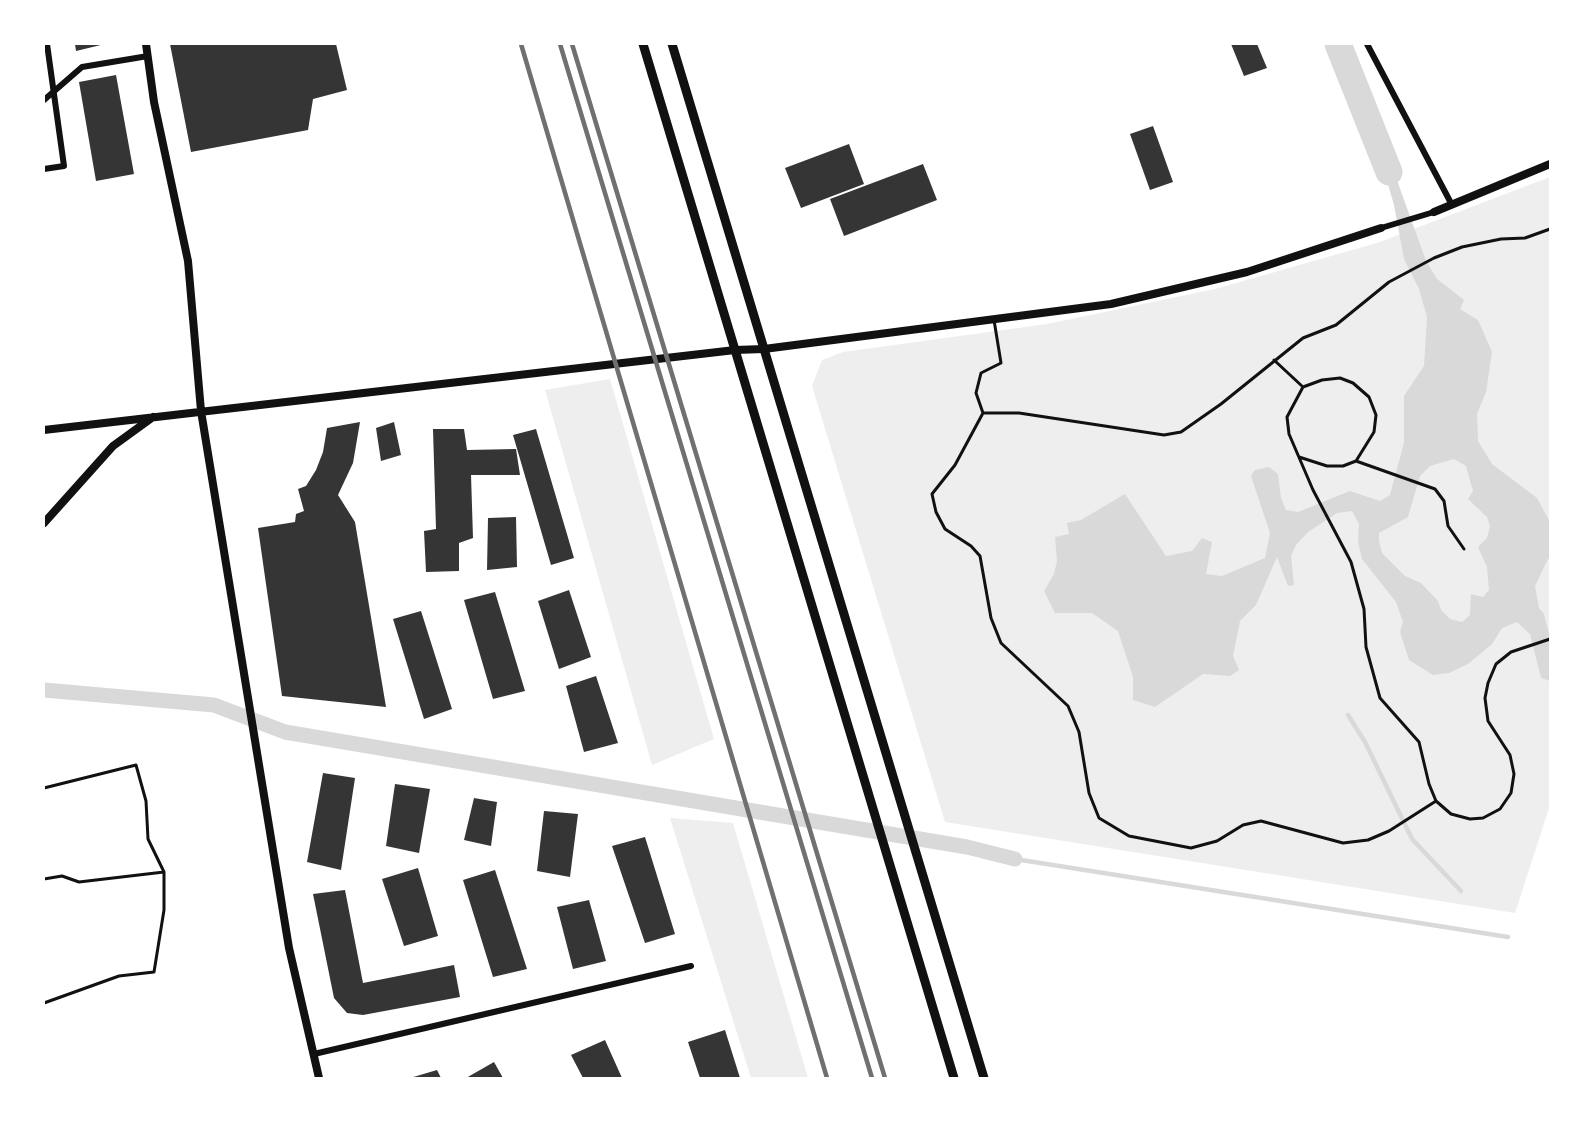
<!DOCTYPE html>
<style>
body{margin:0}
#map{position:relative;width:1594px;height:1122px;overflow:hidden;background:#fff;font-family:Cabin,sans-serif}
canvas{display:block}
.frame{position:absolute;inset:0;border:45px solid #fff;pointer-events:none}
</style>
<div id="map">
<canvas width="1594" height="1122"></canvas>
<div class="frame"></div>
</div>
<script>
const context = document.querySelector('canvas').getContext('2d');
context.lineJoin = 'round';
function fill(path, color) {
  context.fillStyle = color;
  context.fill(path, 'evenodd');
}
function toPath(rows) {
  const path = new Path2D();
  for (const r of rows) {
    path.moveTo(r[0], r[1]);
    for (let i = 2; i < r.length; i += 2) path.lineTo(r[i], r[i + 1]);
  }
  return path;
}
function trace(path, color, width, dash) {
  context.strokeStyle = color;
  context.lineWidth = width;
  context.lineCap = dash ? 'butt' : 'round';
  context.setLineDash(dash || []);
  context.stroke(path);
}
fill(toPath([
 [1550,177,1550,805,1515,913,945,822,812,386,822,360,843,352,1047,324,1215,289,1377,243],
 [610,379,714,739,652,765,545,390],
 [670,818,733,823,808,1078,751,1078]
]), '#eee');
fill(toPath([
 [1393,169,1426,261,1437,279,1464,300,1460,309,1478,320,1492,352,1486,392,1477,414,1478,441,1492,464,1537,498,1550,522,1550,555,1535,586,1539,608,1544,614,1550,638,1550,681,1541,678,1530,634,1517,622,1502,628,1492,644,1468,664,1449,673,1433,675,1409,660,1400,632,1403,622,1396,602,1362,559,1358,542,1359,524,1352,511,1337,513,1308,532,1296,545,1291,556,1294,585,1288,586,1277,557,1256,605,1240,621,1233,656,1239,670,1230,676,1203,674,1155,707,1133,700,1133,677,1118,631,1092,613,1055,613,1044,591,1054,574,1057,561,1055,537,1069,534,1067,523,1081,520,1125,494,1166,556,1192,551,1202,538,1212,542,1206,574,1222,576,1265,558,1270,533,1251,476,1255,470,1269,467,1278,474,1281,498,1286,510,1298,512,1350,491,1380,501,1390,495,1404,443,1404,396,1424,366,1427,317,1419,289,1404,259,1394,205,1385,174],
 [1454,459,1466,466,1473,491,1468,499,1487,517,1490,526,1487,538,1478,547,1487,567,1489,590,1483,597,1471,594,1470,615,1462,622,1450,619,1441,610,1438,601,1421,583,1405,576,1382,553,1379,541,1379,533,1408,517,1420,476,1430,466]
]), '#d9d9d9');
trace(toPath([
 [1348,715,1365,742,1412,839,1461,891],
 [1015,859,1508,937]
]), '#d9d9d9', 4.5);
trace(toPath([
 [44,690,214,705,285,732,967,847,1015,859]
]), '#d9d9d9', 15);
trace(toPath([
 [1338,44,1389,172]
]), '#d9d9d9', 27);
fill(toPath([
 [75,44,105,44,76,51],
 [170,44,336,44,347,90,313,99,308,130,191,152],
 [1231,44,1257,44,1267,68,1244,76],
 [116,75,134,174,96,181,79,82],
 [1153,126,1173,182,1150,190,1130,134],
 [849,144,864,184,801,208,785,168],
 [923,164,937,200,844,236,830,199],
 [360,422,353,463,338,495,355,522,386,707,282,696,258,528,295,522,296,514,304,511,298,489,306,486,316,470,323,452,327,428],
 [394,422,401,455,381,461,376,428],
 [433,429,464,429,467,450,516,449,520,475,471,475,473,538,459,543,459,571,426,572,424,531,436,529],
 [536,429,574,558,551,565,513,435],
 [516,517,517,567,487,570,488,518],
 [569,590,591,657,559,669,538,601],
 [495,592,525,691,493,699,464,600],
 [421,611,452,709,424,719,393,619],
 [596,676,618,743,584,752,566,686],
 [323,773,355,778,341,870,307,862],
 [395,784,430,789,419,853,386,846],
 [474,798,497,802,491,846,464,840],
 [544,811,578,814,570,877,537,871],
 [645,837,675,934,645,943,612,846],
 [418,868,438,936,404,946,382,879],
 [495,870,527,969,493,977,463,880],
 [345,890,363,983,454,965,460,997,363,1015,347,1013,334,998,313,894],
 [589,900,606,961,573,969,557,907],
 [725,1030,740,1078,700,1078,688,1042],
 [605,1040,622,1078,583,1078,571,1055],
 [494,1062,503,1078,466,1078],
 [437,1070,441,1078,410,1078]
]), '#353535');
trace(toPath([
 [1274,360,1303,387],
 [983,413,976,393,981,373,1001,363,994,320],
 [1299,457,1327,466,1343,466,1356,461,1374,432,1376,415,1369,397,1353,383,1340,378,1322,380,1303,387,1287,417,1289,434,1313,490,1351,562,1364,609,1366,647,1380,698,1419,742,1429,784,1436,801,1451,814,1470,819,1483,818,1500,809,1511,793,1514,774,1510,755,1488,721,1485,698,1488,683,1496,664,1511,652,1550,639],
 [1356,461,1435,489,1444,501,1448,526,1464,549],
 [44,788,136,765,146,801,148,839,164,872],
 [1436,801,1389,831,1368,840,1343,843,1261,821,1243,825,1217,841,1191,848,1129,836,1099,818,1089,793,1079,732,1068,706,1001,643,991,618,980,556,971,546,945,529,936,512,932,494,955,465,983,413,1019,413,1164,435,1181,432,1221,404,1303,338,1336,325,1389,282,1434,258,1462,247,1501,239,1525,238,1550,229],
 [44,879,62,876,79,882,164,872,164,910,154,972,119,976,44,1003]
]), '#111', 3);
trace(toPath([
 [1367,44,1452,205],
 [44,100,82,67,148,56],
 [44,169,64,166,47,44],
 [1381,228,1434,212],
 [314,1054,691,966]
]), '#111', 6);
trace(toPath([
 [146,44,154,102,188,261,201,411,289,948,319,1078],
 [1434,212,1550,164],
 [44,430,735,350,764,349,1111,304,1247,272,1381,228],
 [44,523,113,446,153,417]
]), '#111', 8);
trace(toPath([
 [643,44,954,1078],
 [672,44,984,1078]
]), '#111', 9);
trace(toPath([
 [521,44,827,1078],
 [560,44,872,1078],
 [572,44,885,1078]
]), '#707070', 4.5);
</script>
